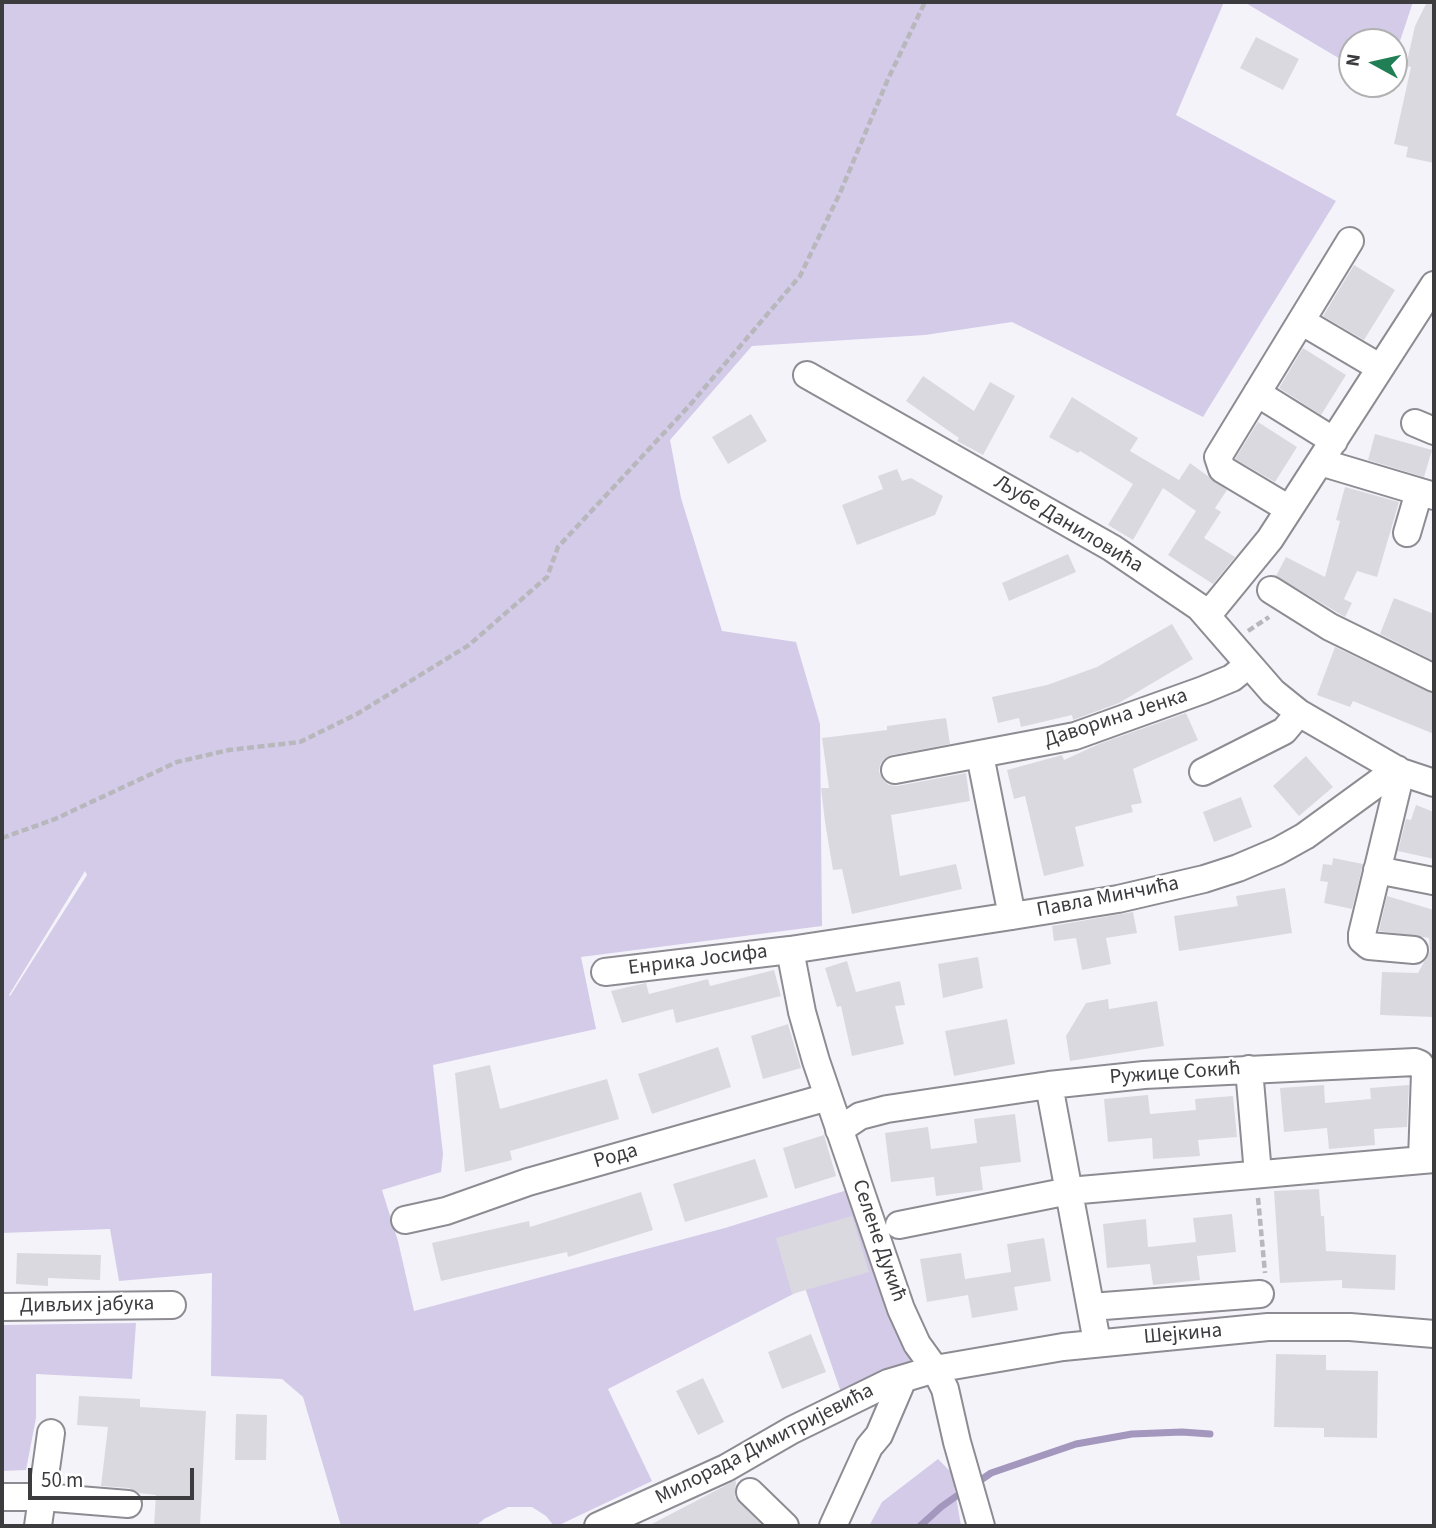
<!DOCTYPE html>
<meta charset="utf-8">
<style>
body{margin:0}
#map{position:relative;width:1436px;height:1528px;overflow:hidden;background:#f5f3fa;font-family:"Source Sans 3",sans-serif}
canvas{display:block}
.frame{position:absolute;inset:0;border:4px solid #3c3b3e;pointer-events:none}
.north{position:absolute;left:1338px;top:28px;width:70px;height:70px;box-sizing:border-box;background:#fff;border:2px solid #b1b1b2;border-radius:50%;rotate:278deg;font-size:19px;font-weight:700;line-height:28px;text-align:center;color:#3c3b3e}
.north::after{content:'';display:block;margin:auto;width:24px;height:32px;background:#217f55;clip-path:polygon(50% 0,100% 100%,50% 72%,0 100%)}
.scale{position:absolute;left:28px;top:1468px;width:166px;height:32px;box-sizing:border-box;border:4px solid #3c3b3e;border-top:0;padding-left:9px;font-size:21px;line-height:24px;white-space:nowrap;color:#3c3b3e;-webkit-text-stroke:5px #fff;paint-order:stroke}
</style>
<div id="map">
<canvas width="1436" height="1528"></canvas>
<div class="frame"></div>
<div class="north">N</div>
<div class="scale">50 m</div>
</div>
<script>
const context = document.querySelector('canvas').getContext('2d');
context.lineJoin = 'round';
function fill(path, color) {
  context.fillStyle = color;
  context.fill(path, 'evenodd');
}
function toPath(rows) {
  const path = new Path2D();
  for (const r of rows) {
    path.moveTo(r[0], r[1]);
    for (let i = 2; i < r.length; i += 2) path.lineTo(r[i], r[i + 1]);
  }
  return path;
}
function trace(path, color, width, dash) {
  context.strokeStyle = color;
  context.lineWidth = width;
  context.lineCap = dash ? 'butt' : 'round';
  context.setLineDash(dash || []);
  context.stroke(path);
}
function drawText(font, color, halo, rows, align = 'center') {
  context.font = font + ' "Source Sans 3",sans-serif';
  context.lineWidth = 5;
  context.setLineDash([]);
  context.textBaseline = 'middle';
  context.strokeStyle = halo;
  context.fillStyle = color;
  for (const [text, x, y, turn = 0] of rows) {
    context.save();
    context.translate(x, y);
    context.rotate((+turn || 0) * Math.PI / 180);
    context.textAlign = isNaN(turn) ? turn : align;
    if (halo) context.strokeText(text, 0, 0);
    context.fillText(text, 0, 0);
    context.restore();
  }
}
fill(toPath([
 [2,2,1224,2,1176,115,1336,201,1203,417,1012,322,925,335,752,346,670,440,681,498,722,631,796,642,820,724,822,926,581,957,596,1029,433,1065,443,1154,441,1172,382,1190,398,1241,414,1311,725,1228,860,1186,935,1369,845,1404,805,1288,608,1389,652,1481,557,1526,554,1526,546,1516,532,1507,508,1507,484,1519,476,1526,341,1526,303,1397,282,1379,211,1376,212,1273,119,1281,110,1229,2,1233],
 [85,871,87,875,10,996,9,995],
 [1244,2,1413,2,1394,59,1394,42,1352,42,1352,66],
 [136,1323,132,1379,36,1374,36,1418,26,1470,2,1471,2,1325],
 [938,1459,952,1473,961,1526,869,1526,882,1502]
]), '#d4cbe9');
trace(toPath([
 [975,1484,991,1473,1076,1444,1132,1434,1182,1432,1210,1434],
 [920,1526,941,1507,965,1490]
]), '#a397be', 7);
fill(toPath([
 [1427,2,1434,2,1434,163,1406,157,1408,147,1394,144,1411,67,1406,66,1415,26],
 [1256,37,1299,59,1283,90,1240,68],
 [1354,265,1395,290,1364,340,1323,316],
 [1303,348,1346,375,1321,415,1279,388],
 [923,376,974,411,990,382,1015,396,983,455,957,441,959,438,906,401],
 [1072,397,1138,438,1130,451,1179,480,1190,463,1227,490,1215,508,1221,512,1204,538,1235,557,1213,584,1168,555,1196,511,1163,488,1133,540,1108,525,1133,484,1080,451,1078,453,1049,437],
 [751,414,767,441,728,464,712,437],
 [1258,422,1297,447,1275,482,1235,459],
 [1375,434,1432,450,1424,477,1368,460],
 [897,469,902,481,911,478,943,496,935,515,857,545,842,505,883,489,878,476],
 [1345,487,1399,502,1377,577,1357,571,1344,599,1352,603,1345,617,1276,576,1286,557,1325,577,1340,521,1336,520],
 [1068,554,1076,572,1009,601,1002,583],
 [1394,598,1434,614,1434,661,1380,634],
 [1172,624,1193,659,1119,703,1073,720,1072,715,1021,727,1019,718,998,723,992,697,1047,685,1097,667],
 [1335,647,1434,694,1434,734,1353,701,1350,707,1317,695],
 [1186,713,1198,740,1133,769,1142,803,1131,805,1133,812,1075,827,1084,866,1044,876,1025,796,1014,799,1007,770,1062,755,1064,760,1099,744],
 [946,718,950,744,891,755,884,759,880,765,879,772,884,781,889,785,897,786,966,773,970,801,891,815,900,876,956,864,962,889,852,914,842,869,833,870,825,822,821,788,829,788,822,738,887,730,887,726],
 [1306,756,1333,787,1299,816,1273,786],
 [1241,797,1252,827,1214,842,1203,812],
 [1416,805,1434,812,1434,859,1398,851,1406,819,1411,820],
 [1333,858,1363,864,1352,909,1324,903,1328,882,1320,881,1323,864,1332,865],
 [1285,888,1292,933,1179,951,1174,916,1238,906,1236,896],
 [1387,896,1434,910,1434,1017,1380,1015,1382,972,1418,973,1430,951,1429,938,1379,931],
 [1133,912,1137,933,1106,938,1111,964,1082,970,1076,938,1054,941,1052,926],
 [978,957,983,988,943,998,938,964],
 [847,961,856,992,900,981,905,1005,895,1006,904,1044,852,1056,841,1006,837,1007,825,968],
 [774,970,781,996,676,1023,673,1009,622,1023,611,991,646,983,649,994,708,979,710,986],
 [1108,999,1109,1009,1157,1001,1164,1046,1070,1061,1066,1036,1086,1003],
 [1007,1019,1015,1064,954,1076,945,1031],
 [788,1024,801,1068,763,1079,751,1036],
 [718,1047,731,1087,652,1114,638,1074],
 [490,1065,500,1109,607,1079,619,1119,510,1151,512,1160,465,1172,455,1073],
 [1324,1085,1325,1103,1371,1099,1370,1088,1409,1085,1407,1127,1374,1129,1375,1145,1329,1149,1327,1128,1284,1132,1280,1088],
 [1148,1095,1150,1114,1196,1110,1195,1099,1233,1096,1237,1137,1198,1140,1200,1156,1153,1159,1152,1138,1108,1142,1104,1099],
 [1015,1114,1021,1162,980,1167,983,1190,936,1196,934,1177,891,1182,885,1133,928,1127,931,1149,977,1143,974,1119],
 [824,1135,836,1176,795,1189,783,1148],
 [755,1159,768,1197,685,1222,673,1184],
 [1319,1189,1321,1216,1324,1216,1326,1251,1396,1255,1395,1290,1342,1288,1342,1280,1280,1283,1274,1191],
 [641,1192,653,1230,568,1257,567,1252,441,1281,432,1243,529,1221,530,1227],
 [1232,1214,1236,1252,1197,1256,1200,1280,1153,1285,1150,1264,1107,1268,1103,1224,1146,1219,1148,1247,1196,1242,1193,1218],
 [852,1216,869,1272,792,1294,776,1238],
 [1044,1238,1051,1281,1014,1287,1018,1310,972,1318,968,1295,927,1302,920,1259,961,1253,965,1279,1011,1272,1007,1244],
 [17,1253,101,1255,100,1280,48,1278,48,1286,16,1284],
 [811,1334,826,1372,782,1389,768,1352],
 [1276,1354,1326,1355,1326,1370,1378,1371,1377,1438,1324,1437,1324,1428,1274,1427],
 [703,1378,724,1422,698,1435,676,1391],
 [79,1396,140,1399,140,1407,206,1411,200,1526,154,1526,156,1495,139,1493,129,1488,101,1486,108,1427,77,1425],
 [236,1414,267,1415,266,1460,235,1460],
 [736,1480,735,1497,763,1526,648,1526]
]), '#dbd9e0');
const minor = toPath([
 [1301,321,1379,367],
 [807,375,1112,548,1199,607,1273,692,1299,713,1401,772,1434,783],
 [1257,393,1334,441],
 [1415,423,1434,431],
 [1320,462,1434,496],
 [1289,509,1222,469,1218,457,1350,241],
 [1407,533,1419,492],
 [1271,590,1330,627,1434,678],
 [1207,616,1270,539,1434,285],
 [980,755,1012,916],
 [895,770,1075,736,1203,690,1232,678,1248,665],
 [1203,772,1284,731,1299,713],
 [1401,772,1362,934,1362,940,1369,946,1414,950],
 [1377,870,1433,881],
 [790,950,802,1012,816,1061,901,1309,917,1344,935,1369,945,1389,957,1442,981,1526],
 [605,972,790,950,1012,916,1118,899,1204,879,1238,868,1278,851,1305,836,1397,769],
 [1249,1069,1258,1174],
 [1049,1085,1097,1342],
 [839,1130,860,1116,887,1109,1049,1085,1144,1075,1415,1062,1420,1064,1425,1073,1422,1160],
 [405,1220,446,1211,528,1182,828,1097],
 [899,1225,1069,1191,1434,1159],
 [2,1307,172,1305],
 [1091,1307,1260,1294],
 [750,1492,785,1526],
 [2,1497,42,1497,128,1504],
 [38,1526,51,1433],
 [598,1526,726,1468,792,1430,888,1383,935,1369,1063,1347,1268,1327,1350,1327,1434,1334],
 [833,1526,869,1447,879,1435,903,1379]
]);
trace(minor, '#8e8c92', 30);
trace(toPath([
 [1248,631,1269,617],
 [2,838,55,819,177,762,229,750,300,742,357,714,469,645,547,577,558,547,689,406,800,276,840,193,888,79,925,2],
 [1258,1198,1265,1273]
]), '#b8b7bc', 4.5, [7, 3.5]);
trace(minor, '#fff', 26);
drawText('21px', '#3c3b3e', '#fff', [
 ["Љубе Даниловића",1068,525,31],
 ["Даворина Јенка",1116,719,-18],
 ["Павла Минчића",1108,898,-11],
 ["Енрика Јосифа",698,961,-7],
 ["Ружице Сокић",1175,1074,-4],
 ["Рода",616,1157,-16],
 ["Селене Дукић",878,1241,71],
 ["Дивљих јабука",87,1306,-1],
 ["Шејкина",1183,1335,-5],
 ["Милорада Димитријевића",765,1445,-27]
]);
</script>
